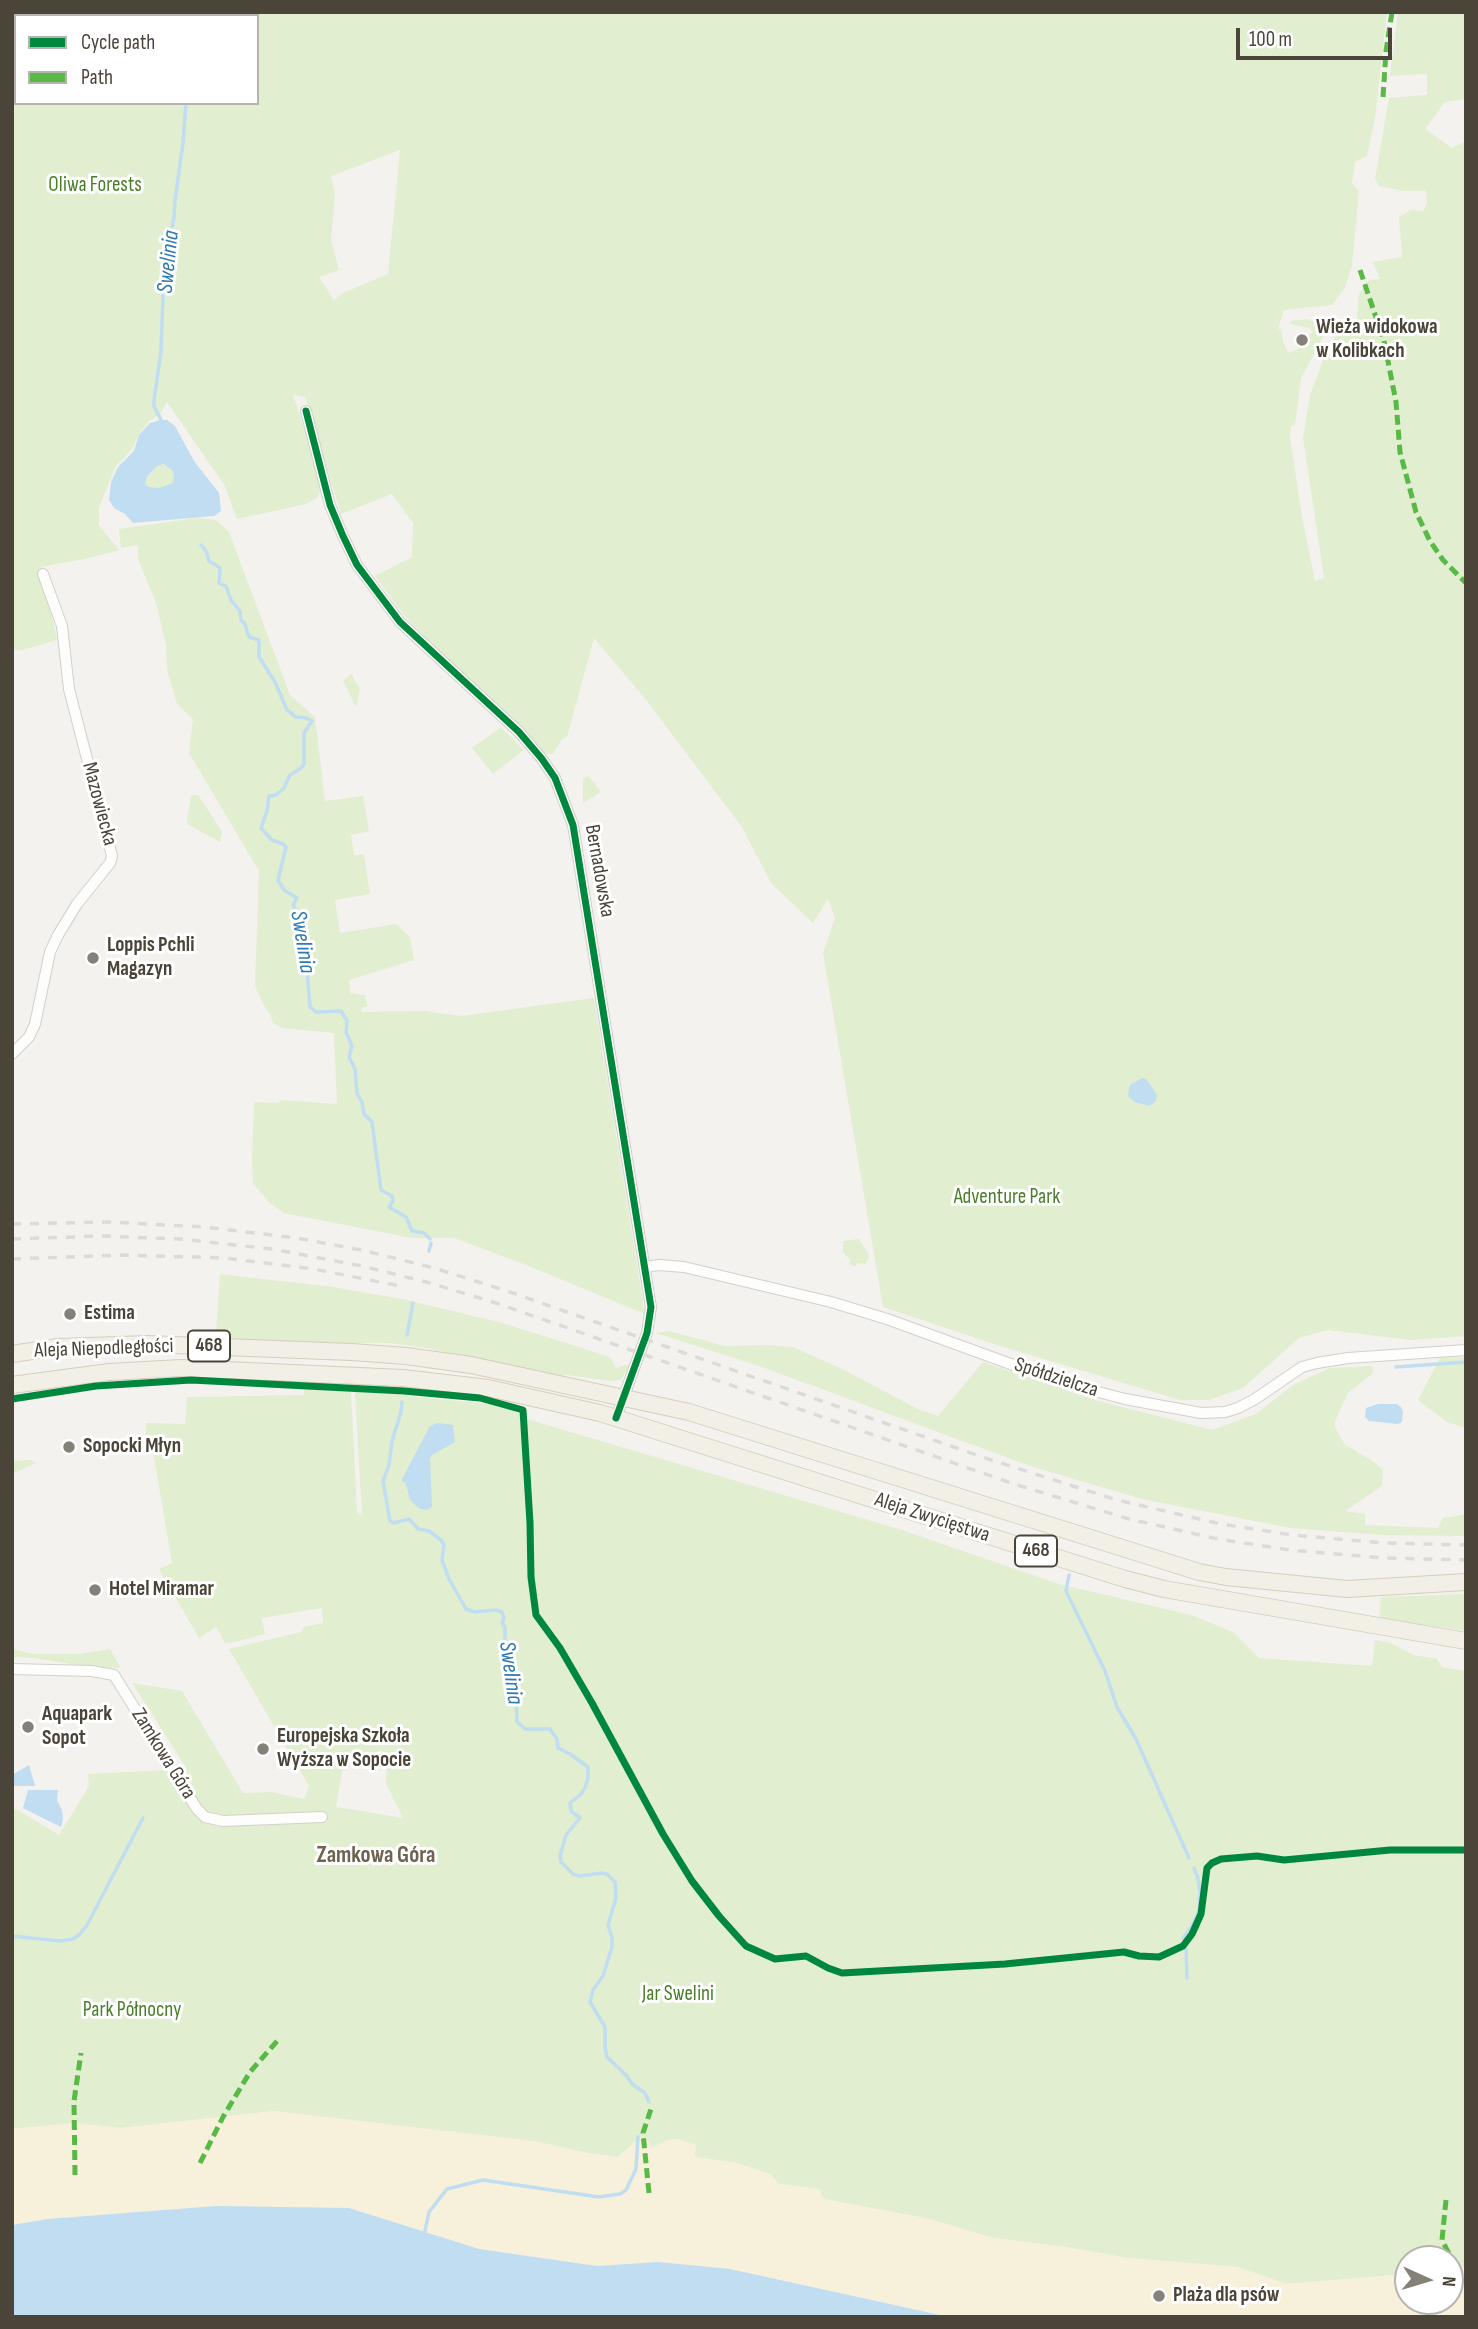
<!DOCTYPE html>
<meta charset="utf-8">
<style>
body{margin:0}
#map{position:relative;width:1478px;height:2329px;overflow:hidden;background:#f4f2ee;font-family:"Sofia Sans Condensed",sans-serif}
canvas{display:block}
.frame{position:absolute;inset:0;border:14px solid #4b4439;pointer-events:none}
.legend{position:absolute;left:14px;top:14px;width:245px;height:91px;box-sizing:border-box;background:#fff;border:2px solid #b7b4b0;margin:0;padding:9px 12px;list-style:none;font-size:21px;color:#4b4439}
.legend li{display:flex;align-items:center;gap:14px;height:35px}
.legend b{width:35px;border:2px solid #b7b4b0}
.north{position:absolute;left:1394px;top:2245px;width:70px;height:70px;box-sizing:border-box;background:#fff;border:2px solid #b7b4b0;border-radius:50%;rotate:94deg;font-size:19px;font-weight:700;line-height:28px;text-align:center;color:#4b4439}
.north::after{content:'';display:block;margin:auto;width:24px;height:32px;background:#868178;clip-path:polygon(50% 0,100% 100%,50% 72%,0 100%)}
.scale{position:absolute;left:1236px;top:28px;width:156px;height:32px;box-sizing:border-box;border:4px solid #4b4439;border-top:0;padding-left:9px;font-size:21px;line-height:24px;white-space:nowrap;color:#4b4439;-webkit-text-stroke:5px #fff;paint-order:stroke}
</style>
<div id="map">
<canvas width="1478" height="2329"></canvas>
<div class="frame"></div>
<ul class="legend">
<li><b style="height:9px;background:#00873e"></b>Cycle path</li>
<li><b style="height:9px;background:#58b947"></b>Path</li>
</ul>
<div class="north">N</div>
<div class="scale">100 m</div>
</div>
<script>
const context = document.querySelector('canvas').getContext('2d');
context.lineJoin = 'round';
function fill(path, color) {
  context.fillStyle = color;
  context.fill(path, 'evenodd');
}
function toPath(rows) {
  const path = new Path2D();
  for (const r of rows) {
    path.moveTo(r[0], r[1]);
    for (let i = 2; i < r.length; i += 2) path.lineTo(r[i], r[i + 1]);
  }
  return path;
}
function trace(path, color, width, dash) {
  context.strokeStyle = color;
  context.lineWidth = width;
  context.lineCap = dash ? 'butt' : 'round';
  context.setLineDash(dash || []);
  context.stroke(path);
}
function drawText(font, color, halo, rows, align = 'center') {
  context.font = font + ' "Sofia Sans Condensed",sans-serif';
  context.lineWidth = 6;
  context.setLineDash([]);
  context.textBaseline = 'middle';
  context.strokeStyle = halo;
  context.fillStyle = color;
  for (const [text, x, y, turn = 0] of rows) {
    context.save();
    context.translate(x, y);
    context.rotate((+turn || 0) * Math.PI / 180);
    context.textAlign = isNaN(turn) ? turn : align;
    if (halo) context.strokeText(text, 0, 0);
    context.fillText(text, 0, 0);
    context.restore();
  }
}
fill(toPath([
 [12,12,1387,12,1375,118,1367,156,1355,162,1352,183,1359,191,1352,265,1345,288,1332,305,1284,310,1278,329,1281,329,1283,341,1288,353,1304,346,1306,338,1313,332,1309,328,1290,324,1291,321,1308,319,1322,326,1324,332,1323,337,1301,378,1295,425,1291,426,1290,437,1302,517,1315,581,1324,578,1303,438,1310,395,1326,352,1337,334,1346,331,1355,336,1359,294,1369,280,1380,279,1373,262,1402,257,1399,217,1411,210,1423,211,1427,203,1426,191,1403,191,1379,186,1375,179,1389,98,1427,95,1427,74,1390,76,1398,12,1466,12,1466,99,1445,102,1425,129,1452,148,1466,141,1466,1336,1411,1340,1328,1330,1299,1338,1243,1388,1209,1400,1180,1400,997,1345,883,1307,823,953,835,918,828,899,813,923,771,883,742,827,647,701,594,638,567,737,562,739,553,754,543,753,528,733,439,651,402,613,375,576,412,557,413,523,392,494,341,514,305,397,293,395,322,482,318,497,306,504,237,519,225,486,167,402,160,414,149,421,139,434,132,449,116,466,99,507,99,525,119,550,90,558,41,567,57,640,22,650,12,650],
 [16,16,257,16,257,103,16,103],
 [400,150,388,274,343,293,334,300,319,277,339,270,331,240,335,195,331,176],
 [162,464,172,470,174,475,173,483,159,488,149,487,145,484,146,479,157,466],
 [197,518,216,520,229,532,290,695,315,717,325,801,363,796,369,831,351,835,354,856,364,854,370,894,335,900,340,933,396,924,410,937,414,960,349,980,350,993,365,995,368,1007,363,1007,361,1012,424,1011,461,1016,594,998,645,1314,526,1265,454,1238,412,1238,284,1213,270,1203,253,1184,252,1158,254,1102,278,1103,281,1100,337,1104,334,1033,282,1028,273,1023,271,1016,262,1002,255,985,259,871,189,753,193,719,177,704,167,669,166,645,156,603,138,559,138,545,121,548,119,529],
 [351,674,360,689,356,707,343,681],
 [501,727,524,750,493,774,472,748],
 [589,776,601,792,583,803,583,778],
 [191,795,198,795,214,819,222,832,220,842,189,825,187,822],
 [859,1239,868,1253,869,1258,865,1264,857,1263,855,1267,849,1264,850,1260,843,1252,843,1241],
 [220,1274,333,1287,402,1299,499,1322,585,1349,611,1358,616,1368,633,1363,620,1380,611,1381,567,1375,552,1376,426,1348,390,1343,303,1343,229,1340,216,1331],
 [669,1331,725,1346,768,1345,793,1347,842,1369,918,1409,938,1416,983,1362,1095,1400,1212,1430,1256,1414,1293,1385,1330,1368,1372,1366,1373,1373,1348,1393,1335,1421,1335,1426,1344,1444,1374,1462,1383,1470,1382,1486,1345,1511,1365,1514,1365,1525,1438,1528,1443,1518,1466,1514,1466,1536,1384,1535,1290,1528,1142,1499,1030,1466,762,1367,656,1333],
 [1466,1357,1466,1428,1447,1422,1418,1400,1440,1358],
 [406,1370,408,1370,406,1380,399,1395,489,1404,513,1411,530,1420,902,1530,1059,1584,1191,1615,1233,1632,1259,1658,1372,1666,1375,1640,1391,1643,1413,1655,1437,1659,1442,1667,1466,1671,1466,2267,1450,2269,1450,2259,1408,2259,1408,2274,1287,2284,1237,2267,1127,2258,1066,2247,993,2238,930,2219,824,2199,819,2189,779,2184,737,2163,695,2157,668,2140,651,2148,649,2142,640,2137,618,2157,275,2111,120,2128,75,2123,12,2129,12,1811,16,1809,59,1835,89,1786,88,1774,187,1769,132,1683,182,1691,243,1793,272,1792,304,1799,309,1786,229,1649,301,1632,304,1627,323,1623,322,1608,262,1618,265,1634,235,1642,225,1643,216,1627,199,1638,159,1569,172,1563,151,1439,146,1434,146,1423,185,1424,187,1397,304,1395,304,1389,351,1392,357,1512,362,1516,355,1392,394,1394,398,1391],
 [381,1750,387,1761,386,1784,403,1818,336,1807,342,1771],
 [30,1460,36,1463,12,1474,12,1461],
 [1466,1594,1466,1631,1379,1618,1381,1597],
 [12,1649,34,1654,80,1654,110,1649,121,1668,89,1667,34,1658,12,1657]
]), '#e1eecf');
fill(toPath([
 [275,2111,535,2141,602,2156,618,2157,640,2137,646,2137,651,2148,668,2140,679,2139,696,2145,695,2157,737,2163,771,2174,779,2184,819,2189,824,2199,930,2219,993,2238,1066,2247,1127,2258,1237,2267,1287,2284,1408,2274,1408,2301,1450,2301,1450,2269,1466,2267,1466,2317,949,2317,730,2269,658,2262,597,2266,479,2249,349,2208,216,2206,48,2219,12,2225,12,2129,75,2123,121,2128]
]), '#f7f0da');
fill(toPath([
 [161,420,167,420,175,426,194,461,219,493,221,511,214,516,133,523,125,514,114,508,109,500,111,482,118,467,134,451,139,435,150,423],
 [163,464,172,470,174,475,173,483,159,488,149,487,145,484,147,477,157,466],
 [1142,1078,1146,1079,1157,1095,1155,1102,1149,1106,1135,1102,1128,1096,1130,1085],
 [1378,1404,1397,1404,1401,1407,1403,1412,1402,1422,1398,1424,1369,1421,1365,1417,1366,1408],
 [437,1423,453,1425,455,1442,432,1455,430,1458,432,1507,427,1510,420,1509,414,1504,410,1499,405,1482,402,1482,402,1479,430,1426],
 [29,1765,35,1786,12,1786,12,1775],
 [28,1790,58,1790,57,1800,62,1810,63,1819,61,1827,23,1808],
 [216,2206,349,2208,479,2249,597,2266,658,2262,730,2269,949,2317,12,2317,12,2225,48,2219]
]), '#c0ddf1');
trace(toPath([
 [195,16,195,12],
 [161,420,154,406,154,400,161,351,163,296,171,248,171,232,174,218,175,200,183,143,186,103],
 [201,545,206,551,209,561,220,568,219,583,226,586,231,600,240,611,241,620,245,624,249,637,259,640,259,657,275,682,287,710,296,717,306,718,312,721,304,733,304,764,301,768,290,775,284,788,276,795,269,796,267,811,261,828,272,840,283,844,286,847,278,880,284,890,297,898,293,905,298,914,295,922,300,928,299,939,306,959,310,1007,316,1012,341,1011,347,1021,346,1032,352,1046,349,1057,355,1069,357,1093,362,1102,364,1114,372,1122,381,1190,392,1196,393,1201,389,1207,406,1217,412,1231,424,1233,430,1239],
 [429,1251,431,1243],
 [407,1335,413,1303],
 [1396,1367,1466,1362],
 [402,1402,401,1412,392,1441,389,1465,383,1481,390,1521,394,1523,409,1519,418,1529,429,1531,441,1540,444,1545,442,1560,449,1579,466,1609,474,1612,496,1610,502,1612,504,1618,502,1623,505,1628,505,1651,510,1663,510,1683,516,1695,517,1722,525,1729,550,1729,557,1739,558,1748,570,1754,588,1767,588,1779,585,1788,580,1795,570,1803,571,1811,580,1818,566,1835,560,1856,561,1862,573,1874,580,1876,602,1873,607,1874,615,1882,616,1898,608,1925,612,1938,612,1947,603,1976,593,1990,590,2002,605,2027,605,2048,607,2057,627,2076,632,2084,645,2093,649,2102],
 [1069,1575,1066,1591,1105,1671,1117,1707,1136,1739,1189,1858],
 [12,1936,60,1941,73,1939,80,1934,87,1925,143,1818],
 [1183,1938,1192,1926,1199,1911,1200,1894,1198,1878,1194,1868],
 [1186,1949,1187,1978],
 [425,2231,429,2212,447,2189,483,2180,599,2197,620,2194,626,2190,636,2169,638,2137]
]), '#c0ddf1', 3.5);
const minor = toPath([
 [306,411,330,505,343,536,357,565,400,622,519,732,542,759,555,778,573,825,651,1307,647,1333,616,1418],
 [12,1054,29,1037,35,1024,50,952,58,935,77,904,110,863,112,856,69,689,62,626,43,574],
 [645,1267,659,1265,684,1267,831,1302,887,1319,1060,1382,1125,1399,1201,1413,1225,1412,1238,1408,1255,1399,1302,1367,1317,1363,1348,1358,1466,1350],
 [12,1669,92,1671,114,1675,197,1809,205,1817,223,1821,322,1817]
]);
const primary = toPath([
 [12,1354,58,1347,148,1344,352,1352,406,1356,471,1365,689,1412,1199,1572,1226,1577,1347,1589,1466,1582],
 [12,1385,109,1372,181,1368,403,1378,488,1388,600,1413,1125,1579,1164,1589,1466,1641]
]);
trace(minor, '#d2d0cb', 12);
trace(primary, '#d6cebb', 18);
trace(minor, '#fdfdfc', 10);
trace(primary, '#f2efe6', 16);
trace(toPath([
 [12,1224,111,1222,204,1227,297,1238,366,1251,434,1268,504,1290,988,1459,1117,1500,1221,1524,1292,1535,1384,1543,1466,1545],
 [12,1239,102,1236,180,1239,272,1249,362,1266,430,1283,499,1304,1011,1483,1129,1519,1218,1539,1290,1550,1384,1558,1466,1560],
 [12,1259,124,1255,224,1258,314,1269,405,1287]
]), '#dbdbda', 3.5, [9, 9]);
trace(toPath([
 [1383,97,1386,51,1392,12],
 [1360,270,1384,341,1396,402,1400,452,1416,512,1430,541,1443,560,1466,583],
 [200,2163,223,2117,250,2072,278,2040],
 [75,2175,74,2101,81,2053],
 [649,2193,643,2133,651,2109],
 [1446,2200,1442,2240,1461,2277]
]), '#58b947', 5, [10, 5]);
trace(toPath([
 [306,411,330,505,343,536,357,565,400,622,519,732,542,759,555,778,573,825,651,1307,647,1333,616,1418],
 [12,1399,96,1386,191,1380,404,1391,480,1398,523,1410,530,1523,531,1577,536,1615,560,1648,592,1703,663,1834,692,1881,719,1916,746,1946,775,1959,806,1956,828,1968,842,1973,1005,1964,1124,1952,1139,1956,1159,1957,1183,1946,1192,1934,1201,1914,1207,1868,1212,1863,1221,1859,1257,1856,1284,1860,1390,1850,1466,1850]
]), '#00873e', 7);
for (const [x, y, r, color] of [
 [1302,340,7,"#868178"],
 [93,958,7,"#868178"],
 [70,1314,7,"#868178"],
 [69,1447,7,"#868178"],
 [95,1590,7,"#868178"],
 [28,1727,7,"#868178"],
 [263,1749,7,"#868178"],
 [1159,2296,7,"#868178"]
]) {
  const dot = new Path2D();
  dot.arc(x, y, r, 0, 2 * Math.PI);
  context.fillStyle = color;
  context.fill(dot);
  trace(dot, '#fff', 2.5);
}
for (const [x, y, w] of [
 [209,1346,42],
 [1036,1551,42]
]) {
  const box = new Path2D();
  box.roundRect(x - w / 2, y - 15.5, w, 31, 5);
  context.fillStyle = '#fff';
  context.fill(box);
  trace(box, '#4b4439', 2);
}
drawText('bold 19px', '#4b4439', null, [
 ["468",209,1346],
 ["468",1036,1551]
]);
drawText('21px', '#4a7f2a', '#fff', [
 ["Oliwa Forests",95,186],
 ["Adventure Park",1007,1198],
 ["Jar Swelini",678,1995],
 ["Park Północny",132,2011]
]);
drawText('bold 21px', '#4b4439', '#fff', [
 ["Wieża widokowa",1316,328],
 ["w Kolibkach",1316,352],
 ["Loppis Pchli",107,946],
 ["Magazyn",107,970],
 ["Estima",84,1314],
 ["Sopocki Młyn",83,1447],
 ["Hotel Miramar",109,1590],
 ["Aquapark",42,1715],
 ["Sopot",42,1739],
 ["Europejska Szkoła",277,1737],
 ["Wyższa w Sopocie",277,1761],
 ["Plaża dla psów",1173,2296]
], 'left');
drawText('21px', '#4b4439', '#fff', [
 ["Mazowiecka",99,804,75],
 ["Bernadowska",599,871,80],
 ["Aleja Niepodległości",104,1349,-2],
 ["Spółdzielcza",1056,1378,18],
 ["Aleja Zwycięstwa",932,1518,18],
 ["Zamkowa Góra",163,1754,58]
]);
drawText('italic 23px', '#2e7ab2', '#fff', [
 ["Swelinia",169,262,-84],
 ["Swelinia",302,942,81],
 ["Swelinia",510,1673,82]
]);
drawText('bold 23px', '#6e6250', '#fff', [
 ["Zamkowa Góra",376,1856]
]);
</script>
